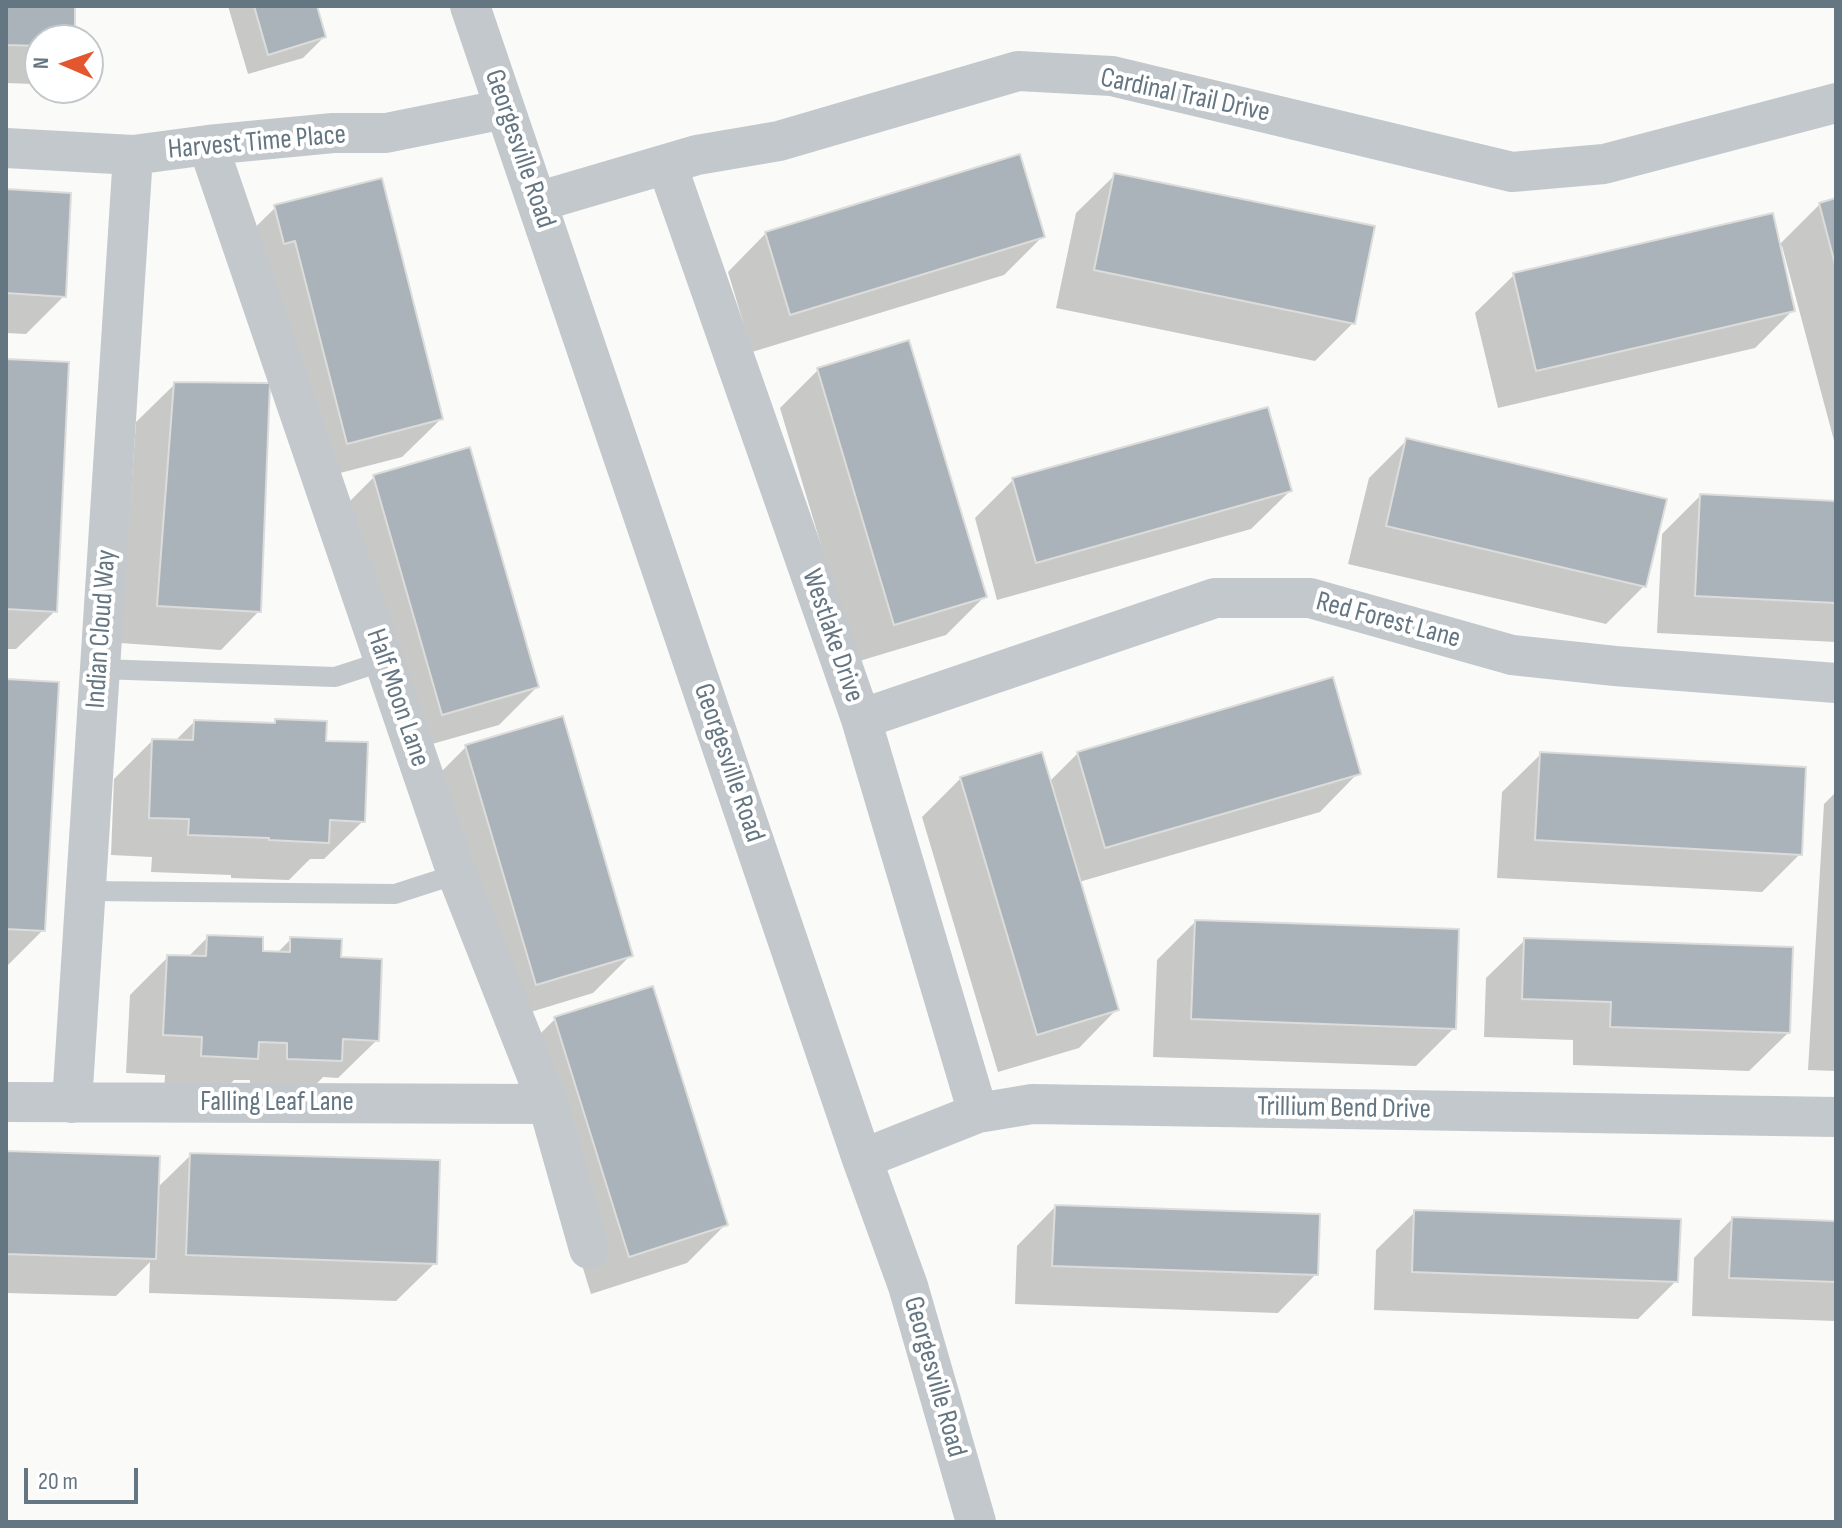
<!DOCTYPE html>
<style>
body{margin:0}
#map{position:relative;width:1842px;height:1528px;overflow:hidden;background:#fafaf8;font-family:"Sofia Sans Condensed",sans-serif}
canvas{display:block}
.frame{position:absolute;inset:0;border:8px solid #657683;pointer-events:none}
.north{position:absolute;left:24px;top:24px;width:80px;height:80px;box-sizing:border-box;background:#fff;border:2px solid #c1c8cd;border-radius:50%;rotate:272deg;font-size:22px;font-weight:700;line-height:32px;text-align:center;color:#657683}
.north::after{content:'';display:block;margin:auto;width:28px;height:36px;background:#e4572e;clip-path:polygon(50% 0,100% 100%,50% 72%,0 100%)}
.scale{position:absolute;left:24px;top:1468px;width:114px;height:36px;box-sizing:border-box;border:4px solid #657683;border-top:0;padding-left:10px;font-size:24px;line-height:28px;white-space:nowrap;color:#657683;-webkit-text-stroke:6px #fff;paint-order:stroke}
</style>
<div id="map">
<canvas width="1842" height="1528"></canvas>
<div class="frame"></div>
<div class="north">N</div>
<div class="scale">20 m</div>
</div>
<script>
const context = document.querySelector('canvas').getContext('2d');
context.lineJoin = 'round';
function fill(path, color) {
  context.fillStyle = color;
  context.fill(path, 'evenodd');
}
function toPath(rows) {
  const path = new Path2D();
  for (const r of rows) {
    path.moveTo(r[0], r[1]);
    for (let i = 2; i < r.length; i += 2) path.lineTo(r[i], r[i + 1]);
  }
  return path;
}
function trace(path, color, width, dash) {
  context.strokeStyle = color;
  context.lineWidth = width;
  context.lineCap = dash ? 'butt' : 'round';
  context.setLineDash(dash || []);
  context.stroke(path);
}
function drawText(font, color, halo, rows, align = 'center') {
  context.font = font + ' "Sofia Sans Condensed",sans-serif';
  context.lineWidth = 8;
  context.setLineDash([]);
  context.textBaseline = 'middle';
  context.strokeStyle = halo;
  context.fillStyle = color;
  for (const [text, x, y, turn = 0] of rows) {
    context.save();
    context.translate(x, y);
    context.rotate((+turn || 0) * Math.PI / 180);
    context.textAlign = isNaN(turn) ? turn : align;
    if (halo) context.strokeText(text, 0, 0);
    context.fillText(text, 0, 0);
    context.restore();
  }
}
fill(toPath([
 [6,6,73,6,73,40,40,40,40,78,34,84,6,83],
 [228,6,315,6,324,37,303,58,248,74],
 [1115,175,1353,323,1315,361,1056,308,1076,213],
 [6,191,64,296,26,334,6,333],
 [1836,200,1836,448,1782,246,1779,247,1793,310,1755,348,1498,408,1475,313,1514,275,1778,246,1820,204],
 [276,207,441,419,402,457,309,481,237,245],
 [766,233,1043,236,1004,275,752,352,728,272],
 [6,361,55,611,16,649,6,649],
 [818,370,984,597,946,635,856,662,780,408],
 [175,384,259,611,221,650,120,643,136,422],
 [1407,440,1644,586,1606,624,1348,564,1369,478],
 [374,477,537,687,499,725,404,752,336,515],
 [1013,480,1290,491,1251,529,997,600,975,518],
 [1700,496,1836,503,1836,642,1657,633,1662,534],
 [6,681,43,930,6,967],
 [276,721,324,743,363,821,324,859,310,859,289,880,231,878,231,875,151,872,152,857,111,855,114,779,152,741,175,741,194,722,272,724],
 [466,747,631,955,593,993,498,1022,428,785],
 [1078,753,1358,773,1320,812,1079,882,1117,1009,1079,1048,998,1072,922,817,961,778,1049,782],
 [1541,754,1800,854,1762,892,1497,878,1502,792],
 [1836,792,1836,1071,1808,1070,1824,804],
 [1195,922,1454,1028,1416,1066,1153,1057,1157,960],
 [208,937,261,953,276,954,291,939,338,959,377,1040,338,1078,323,1077,302,1099,249,1096,250,1080,234,1080,218,1096,164,1094,165,1075,126,1073,130,995,168,957,187,958],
 [1525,940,1788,1033,1749,1071,1573,1065,1573,1040,1484,1037,1486,978],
 [555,1019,725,1225,687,1263,591,1294,517,1057],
 [6,1153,156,1189,191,1155,435,1263,396,1301,149,1293,150,1262,116,1296,6,1293],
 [1055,1207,1316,1274,1278,1313,1015,1304,1017,1246],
 [1415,1212,1676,1281,1638,1319,1374,1310,1376,1250],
 [1732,1219,1836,1223,1836,1321,1692,1316,1694,1258]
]), '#0003');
const building = toPath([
 [6,6,75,6,75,40,40,40,40,46,6,45,6,6],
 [254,6,317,6,326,37,268,55,254,6],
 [1020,154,1045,237,790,315,765,232,1020,154],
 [1114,173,1375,226,1355,324,1094,270,1114,173],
 [382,178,443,419,347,444,295,241,284,244,274,205,382,178],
 [6,189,71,193,66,297,6,293,6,189],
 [1836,198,1836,268,1819,203,1836,198],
 [1773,213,1795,311,1536,371,1513,273,1773,213],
 [909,340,987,597,894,625,817,368,909,340],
 [6,359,69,362,57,612,6,609,6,359],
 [174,382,270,383,261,612,157,606,174,382],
 [1268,407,1292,491,1036,563,1012,478,1268,407],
 [1406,438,1667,499,1646,587,1386,526,1406,438],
 [470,447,539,687,442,715,373,475,470,447],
 [1700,494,1836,501,1836,603,1695,596,1700,494],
 [1333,677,1361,774,1105,848,1077,752,1333,677],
 [6,679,59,682,45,931,6,929,6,679],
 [563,716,633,956,536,985,465,745,563,716],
 [275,719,327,721,326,741,368,742,365,822,330,820,329,843,269,840,269,838,188,835,189,819,149,818,152,739,193,740,194,720,275,723,275,719],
 [1042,752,1119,1010,1037,1035,960,777,1042,752],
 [1540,752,1806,767,1802,855,1535,840,1540,752],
 [1195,920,1459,929,1456,1029,1191,1019,1195,920],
 [207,935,263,937,263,951,290,952,290,937,342,939,341,957,382,959,379,1041,343,1039,342,1061,287,1059,287,1043,259,1042,258,1059,201,1056,202,1037,163,1035,167,955,206,956,207,935],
 [1524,938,1793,947,1790,1033,1610,1027,1611,1002,1522,999,1524,938],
 [653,986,728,1225,629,1257,554,1017,653,986],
 [6,1151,160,1156,156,1259,6,1254,6,1151],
 [190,1153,440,1160,437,1264,186,1255,190,1153],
 [1055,1205,1320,1214,1318,1275,1052,1266,1055,1205],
 [1414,1210,1681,1219,1678,1282,1412,1272,1414,1210],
 [1732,1217,1836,1221,1836,1282,1729,1278,1732,1217]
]);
fill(building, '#aab3b9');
trace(building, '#dcdcda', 2);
trace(toPath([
 [99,669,335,677,384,661],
 [86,891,395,894,457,874]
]), '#c3c8cc', 20);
trace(toPath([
 [470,6,862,1159,908,1286,976,1522],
 [208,145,457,874,548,1104,589,1249],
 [6,148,133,155,208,145,333,133,386,133,505,109],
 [667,165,861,719,978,1113],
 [537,202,697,155,779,141,1018,71,1112,76,1512,172,1604,164,1836,103],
 [861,719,1215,598,1310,598,1512,655,1615,666,1836,683],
 [6,1102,548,1104],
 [72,1103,133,155],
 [862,1159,978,1113,1032,1104,1836,1117]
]), '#c3c8cc', 40);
drawText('28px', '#657683', '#fff', [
 ["Cardinal Trail Drive",1185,96,12],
 ["Harvest Time Place",257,143,-5],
 ["Georgesville Road",519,149,71],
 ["Red Forest Lane",1388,621,15],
 ["Indian Cloud Way",102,629,-86],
 ["Westlake Drive",832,636,71],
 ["Half Moon Lane",397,698,71],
 ["Georgesville Road",728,763,71],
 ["Falling Leaf Lane",277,1103],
 ["Trillium Bend Drive",1344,1109,1],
 ["Georgesville Road",934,1377,74]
]);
</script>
